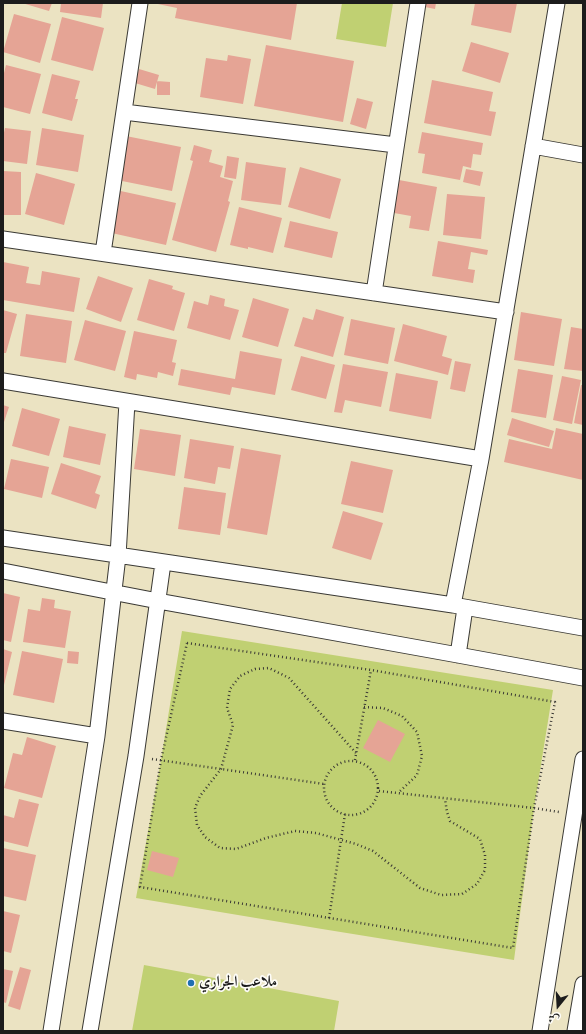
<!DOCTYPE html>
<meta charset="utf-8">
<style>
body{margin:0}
#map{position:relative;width:586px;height:1034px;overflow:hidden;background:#ebe3c2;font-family:Vollkorn,Amiri,serif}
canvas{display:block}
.frame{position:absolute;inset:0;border:4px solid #1c1c1c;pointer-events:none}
.north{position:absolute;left:538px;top:986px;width:40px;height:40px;-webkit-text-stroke:3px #fdfcf7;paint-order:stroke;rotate:198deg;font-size:11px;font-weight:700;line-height:16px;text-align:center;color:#1c1c1c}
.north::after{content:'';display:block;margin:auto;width:14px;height:18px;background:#1c1c1c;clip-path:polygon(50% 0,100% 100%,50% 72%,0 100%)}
</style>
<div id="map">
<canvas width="586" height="1034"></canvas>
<div class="frame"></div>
<div class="north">ش</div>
</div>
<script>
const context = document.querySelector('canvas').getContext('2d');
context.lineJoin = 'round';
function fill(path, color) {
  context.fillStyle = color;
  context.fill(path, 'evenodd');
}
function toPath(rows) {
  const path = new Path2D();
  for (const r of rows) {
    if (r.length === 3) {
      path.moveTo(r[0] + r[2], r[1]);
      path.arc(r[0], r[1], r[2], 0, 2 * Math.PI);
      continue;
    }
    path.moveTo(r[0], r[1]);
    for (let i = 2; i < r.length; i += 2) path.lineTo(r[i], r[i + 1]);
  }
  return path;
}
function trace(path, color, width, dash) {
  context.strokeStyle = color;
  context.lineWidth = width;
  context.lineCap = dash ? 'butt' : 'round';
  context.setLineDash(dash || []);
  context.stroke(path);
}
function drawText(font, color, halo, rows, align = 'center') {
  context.font = font + ' Vollkorn,Amiri,serif';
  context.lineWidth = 3.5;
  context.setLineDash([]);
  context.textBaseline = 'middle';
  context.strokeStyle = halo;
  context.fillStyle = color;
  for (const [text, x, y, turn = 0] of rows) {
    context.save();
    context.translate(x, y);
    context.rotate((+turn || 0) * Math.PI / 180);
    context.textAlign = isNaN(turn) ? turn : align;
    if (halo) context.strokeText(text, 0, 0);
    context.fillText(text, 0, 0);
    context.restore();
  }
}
fill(toPath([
 [342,3,393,3,386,47,336,39],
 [182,631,553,690,534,808,514,960,322,929,136,898,161,760],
 [144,965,339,1001,334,1031,132,1031]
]), '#c0d072');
fill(toPath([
 [22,3,52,3,49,11],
 [61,3,103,3,101,18,60,12],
 [153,3,297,3,291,40,175,18,177,8],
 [421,3,436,3,435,9,420,6],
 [475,3,517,3,511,33,471,25],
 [14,14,51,24,40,63,3,52],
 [62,17,104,28,93,71,51,60],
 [471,42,509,53,500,83,462,71],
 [266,45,354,61,343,122,254,106],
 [228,55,251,59,243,104,200,97,206,58,227,61],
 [6,65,41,74,30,114,3,107,3,77],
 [139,69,159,75,155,89,135,83],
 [52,74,80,81,75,99,78,99,72,121,42,113],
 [432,80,493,92,489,111,496,112,491,136,424,123],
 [157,81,170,82,170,95,157,95],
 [357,98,373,102,366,129,350,124],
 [5,128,31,131,27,164,3,161,3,137],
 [42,128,84,135,78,172,36,165],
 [422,132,483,143,481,155,473,154,471,168,463,166,460,180,422,173,425,154,418,153],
 [126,136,181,147,172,191,117,180],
 [194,145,212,150,209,162,223,166,220,177,233,181,228,201,230,202,216,252,172,240,193,161,190,160],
 [227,156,239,158,236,179,224,177],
 [246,162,286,168,281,205,241,200],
 [300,167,341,179,330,219,288,207],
 [466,169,483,172,480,186,463,182],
 [3,171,21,172,21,215,3,215],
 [36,173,75,184,64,225,25,214],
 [399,180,437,187,429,231,409,228,411,216,394,213],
 [116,190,176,203,166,245,107,232],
 [447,194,485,197,481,239,443,235],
 [239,207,282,218,273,253,248,247,248,249,230,245],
 [290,221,338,232,332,258,284,247],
 [438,241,488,250,487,255,471,252,468,269,475,270,473,283,432,276],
 [3,262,29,267,26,283,40,285,42,271,80,278,74,312,3,300],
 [98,276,133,288,121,322,86,309],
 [149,279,173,286,172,289,185,293,174,331,137,320],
 [210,295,225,299,224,306,239,310,230,340,187,328,194,301,208,305],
 [253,298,289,309,278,347,242,337],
 [316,309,344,317,333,357,294,346,303,317,313,320],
 [3,310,17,314,6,353,3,353],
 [521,312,562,319,554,366,514,360],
 [26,314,72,321,66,363,20,356],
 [351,319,395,328,388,364,344,355],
 [85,320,126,331,115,371,74,360],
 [403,324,447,336,442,356,452,359,448,375,394,361],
 [571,327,583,329,583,371,564,369],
 [134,331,177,340,172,362,176,363,173,376,158,372,157,378,137,374,136,380,124,377],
 [240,351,282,359,275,395,232,387,230,395,178,385,181,369,235,379],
 [301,356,335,365,326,399,291,390],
 [455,361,471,364,465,392,450,389],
 [343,364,388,372,381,407,345,400,342,413,334,412],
 [518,369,553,375,546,418,511,412],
 [396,373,438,381,431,419,389,411],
 [562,376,581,380,572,424,553,420],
 [581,385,583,385,583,425,574,423],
 [3,405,9,407,3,425],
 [22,408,60,419,49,456,12,446],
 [512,418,554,431,549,447,507,435],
 [69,426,106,434,100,465,63,457],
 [556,428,583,434,583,480,504,462,509,439,552,449],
 [140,429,181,435,175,476,134,469],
 [190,439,234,446,230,469,218,467,215,484,184,478],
 [241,448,281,455,267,535,227,528],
 [11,459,49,467,42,498,4,489],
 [351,461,393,470,383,513,341,504],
 [61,463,101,476,95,493,100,495,96,509,51,494],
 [184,487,226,493,220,535,178,529],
 [343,511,383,523,371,560,332,548],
 [3,593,20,597,11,642,3,640],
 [42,598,55,600,54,608,71,611,65,648,23,642,28,609,40,611],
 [3,649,12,652,4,685,3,685],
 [22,651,63,659,54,703,13,695],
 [68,651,79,652,78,664,67,663],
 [378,720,405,734,390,762,363,748],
 [27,737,56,746,42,798,4,788,13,753,22,755],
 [19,799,39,804,28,847,3,841,3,815,14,818],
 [3,848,36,855,26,901,3,896],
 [152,851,179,858,173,877,147,870],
 [3,911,20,915,11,953,3,951],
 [20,967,31,970,20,1010,8,1006],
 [3,969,13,971,6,1003,3,1002]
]), '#e5a495');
const minor = toPath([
 [124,112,396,145],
 [533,146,583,155],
 [3,239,506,312],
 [103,253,140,3],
 [374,293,418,3],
 [3,381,481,459],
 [3,538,453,605,583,628],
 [3,571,158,601,458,655,583,678],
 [453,605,481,459,557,3],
 [458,655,465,608],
 [3,721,97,736],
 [51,1031,97,736,118,556,127,402],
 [90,1031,136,756,163,563],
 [540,1031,583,759],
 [575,1031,583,984]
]);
trace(minor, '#3b3a35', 17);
trace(toPath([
 [187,643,371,670,555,702,534,808,513,948,140,887,161,760,187,643],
 [364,707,383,708,402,716,417,732,422,756,417,775,398,793],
 [356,753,289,678,269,668,255,669,240,676,230,689,227,708,233,725,221,769,200,796,195,808,197,825,205,837,220,848,236,849,266,838,295,831,316,833,356,844,373,851,420,888,441,895,462,894,477,884,485,870,485,855,480,839,450,821,447,812,445,799],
 [152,759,324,784],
 [355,760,371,670],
 [351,788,27],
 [379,791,534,808,559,812],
 [329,918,345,814]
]), '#3b3a35', 2.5, [1, 3]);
trace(minor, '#fff', 15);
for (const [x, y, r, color] of [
 [191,983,4,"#1f6fb2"]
]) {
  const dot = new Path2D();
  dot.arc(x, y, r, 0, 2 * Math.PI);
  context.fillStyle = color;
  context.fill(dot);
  trace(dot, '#fdfcf7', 1.5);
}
drawText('bold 15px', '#1c1c1c', '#fdfcf7', [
 ["ملاعب الجراري",199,983]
], 'left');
</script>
